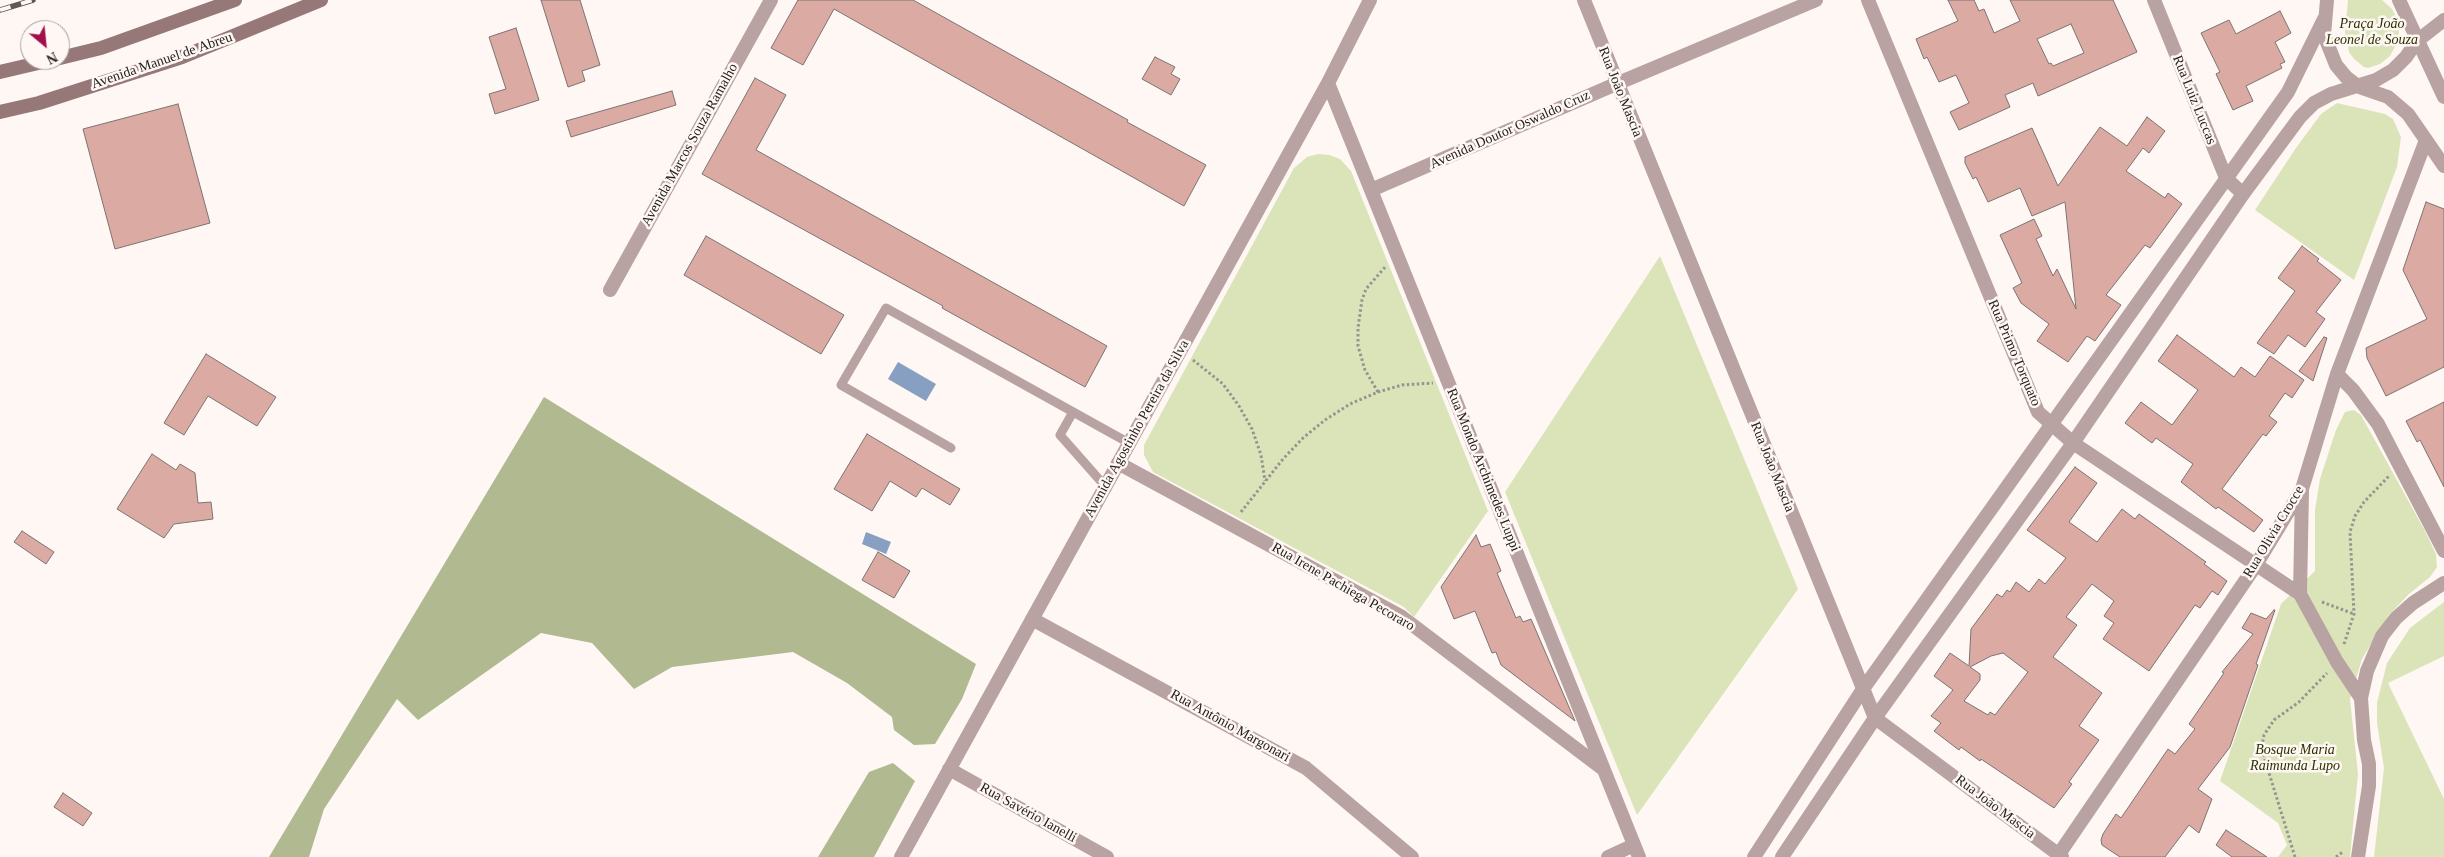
<!DOCTYPE html>
<meta charset="utf-8">
<style>
body{margin:0}
#map{position:relative;width:2444px;height:857px;overflow:hidden;background:#fef7f3;font-family:"Times New Roman",serif}
canvas{display:block}
.north{position:absolute;left:20px;top:20px;width:50px;height:50px;box-sizing:border-box;background:#fef7f3;border:1px solid #a7a19e;border-radius:50%;rotate:152deg;font-size:14px;font-weight:700;line-height:20px;text-align:center;color:#24211f}
.north::after{content:'';display:block;margin:auto;width:18px;height:22px;background:#a30e4d;clip-path:polygon(50% 0,100% 100%,50% 72%,0 100%)}
</style>
<div id="map">
<canvas width="2444" height="857"></canvas>
<div class="north">N</div>
</div>
<script>
const context = document.querySelector('canvas').getContext('2d');
context.lineJoin = 'round';
function fill(path, color) {
  context.fillStyle = color;
  context.fill(path, 'evenodd');
}
function toPath(rows) {
  const path = new Path2D();
  for (const r of rows) {
    path.moveTo(r[0], r[1]);
    for (let i = 2; i < r.length; i += 2) path.lineTo(r[i], r[i + 1]);
  }
  return path;
}
function trace(path, color, width, dash) {
  context.strokeStyle = color;
  context.lineWidth = width;
  context.lineCap = dash ? 'butt' : 'round';
  context.setLineDash(dash || []);
  context.stroke(path);
}
function drawText(font, color, halo, rows, align = 'center') {
  context.font = font + ' "Times New Roman",serif';
  context.lineWidth = 5;
  context.setLineDash([]);
  context.textBaseline = 'middle';
  context.strokeStyle = halo;
  context.fillStyle = color;
  for (const [text, x, y, turn = 0] of rows) {
    context.save();
    context.translate(x, y);
    context.rotate((+turn || 0) * Math.PI / 180);
    context.textAlign = isNaN(turn) ? turn : align;
    if (halo) context.strokeText(text, 0, 0);
    context.fillText(text, 0, 0);
    context.restore();
  }
}
fill(toPath([
 [2348,0,2382,0,2392,9,2398,21,2399,33,2396,45,2390,56,2380,64,2368,68,2364,67,2354,59,2349,52,2345,32],
 [2337,103,2385,114,2393,119,2401,137,2397,167,2354,280,2255,210,2296,148,2321,114],
 [1318,154,1329,155,1340,159,1351,171,1488,511,1414,617,1404,607,1153,472,1144,455,1144,445,1294,168,1307,157],
 [1660,256,1798,589,1637,815,1505,492],
 [2354,410,2361,415,2425,531,2436,554,2437,567,2430,577,2409,594,2388,616,2362,659,2350,699,2358,774,2350,857,2278,857,2287,845,2278,823,2220,781,2281,604,2315,571,2315,510,2320,479,2336,430,2345,412],
 [2444,602,2444,656,2388,683,2444,799,2444,857,2374,857,2384,768,2377,723,2377,703,2387,663,2410,628]
]), '#dbe4b9');
fill(toPath([
 [544,397,976,664,962,699,935,744,914,745,894,730,892,717,847,683,793,652,672,667,634,689,592,643,541,633,418,720,397,699,324,809,309,857,269,857],
 [893,763,915,781,874,857,818,857,869,772]
]), '#b0b98f');
fill(toPath([
 [898,362,936,384,926,401,888,379],
 [866,532,891,542,886,554,862,544]
]), '#87a0c2');
const building = toPath([
 [541,0,580,0,600,65,582,71,585,81,568,87,541,0],
 [798,0,913,0,1128,120,1127,122,1206,165,1184,206,834,9,803,65,771,48,798,0],
 [1948,0,1974,0,1979,11,1984,9,1994,33,2020,21,2010,0,2113,0,2137,52,2038,96,2033,83,2005,95,2010,107,1959,130,1950,112,1969,103,1956,75,1939,82,1927,57,1924,59,1916,39,1958,21,1948,0],
 [2071,24,2084,53,2053,66,2051,63,2049,64,2037,39,2071,24],
 [2280,11,2291,33,2275,42,2285,62,2280,64,2282,68,2246,86,2253,101,2233,110,2216,74,2220,72,2201,33,2229,20,2236,34,2280,11],
 [516,28,539,100,495,114,489,94,506,89,489,37,516,28],
 [1155,57,1175,67,1171,74,1180,79,1171,95,1142,79,1155,57],
 [755,78,786,95,756,150,1107,346,1085,387,942,308,943,306,702,174,755,78],
 [672,91,676,105,571,137,566,121,672,91],
 [178,104,210,223,115,249,83,129,178,104],
 [2147,117,2165,131,2149,153,2143,148,2126,171,2165,198,2168,193,2182,204,2150,248,2145,245,2106,295,2121,305,2095,341,2087,336,2068,362,2037,341,2049,324,2021,303,2013,288,2022,283,2000,235,2034,219,2042,236,2036,239,2053,276,2057,269,2076,309,2065,202,2032,216,2020,188,1988,202,1976,177,1973,179,1965,163,1965,157,2032,128,2058,186,2100,127,2127,146,2147,117],
 [2426,202,2444,209,2444,367,2386,396,2367,358,2366,348,2427,319,2403,270,2426,202],
 [706,236,844,315,821,354,684,275,706,236],
 [2302,246,2319,259,2317,261,2341,280,2316,312,2325,319,2305,347,2288,335,2274,354,2257,343,2295,291,2278,278,2302,246],
 [2177,335,2234,377,2241,367,2255,377,2270,356,2304,380,2292,398,2285,393,2269,416,2277,422,2266,436,2263,434,2222,489,2263,520,2254,532,2218,507,2216,509,2181,482,2193,464,2156,438,2152,443,2125,423,2141,402,2172,425,2198,390,2158,361,2177,335],
 [2324,337,2327,338,2313,381,2299,371,2324,337],
 [206,354,276,397,257,426,208,396,184,435,164,423,206,354],
 [2444,402,2444,487,2420,440,2417,442,2406,421,2444,402],
 [867,434,960,489,950,505,922,488,916,497,890,481,872,511,834,489,867,434],
 [152,454,176,470,180,464,195,473,198,503,211,502,213,519,174,524,164,538,117,509,152,454],
 [2075,467,2097,483,2069,522,2097,542,2122,509,2135,519,2139,514,2206,562,2204,564,2227,581,2218,595,2212,591,2200,608,2195,605,2149,671,2103,639,2114,623,2104,616,2114,601,2092,584,2066,617,2077,625,2053,657,2102,693,2079,726,2099,740,2069,782,2072,784,2054,808,1981,759,1980,761,1961,747,1959,750,1934,731,1941,723,1931,716,1953,690,1934,676,1950,653,1969,666,1971,629,1997,594,2002,597,2007,590,2010,592,2016,582,2029,592,2039,579,2045,584,2066,558,2027,530,2075,467],
 [2003,653,2028,672,1995,715,1990,712,1988,715,1964,701,1980,680,1980,674,1970,667,1991,656,2003,653],
 [22,531,54,552,46,564,14,542,22,531],
 [1476,535,1481,547,1490,544,1501,571,1497,573,1516,618,1520,616,1523,622,1531,619,1575,721,1501,665,1496,652,1492,653,1475,611,1454,619,1441,587,1476,535],
 [878,552,910,571,894,598,862,580,878,552],
 [2274,610,2275,610,2256,664,2258,665,2230,747,2198,789,2212,799,2199,833,2189,825,2165,857,2120,857,2102,845,2101,840,2103,834,2116,814,2121,818,2168,749,2175,754,2195,729,2189,724,2224,673,2222,672,2253,634,2242,628,2251,613,2266,619,2274,610],
 [63,793,92,813,83,826,54,807,63,793],
 [2226,830,2267,857,2232,857,2216,845,2226,830]
]);
fill(building, '#dbaba3');
trace(building, '#7c7372', 1);
trace(toPath([
 [1193,360,1223,384,1239,406,1252,429,1261,455,1265,481],
 [1378,392,1365,370,1358,346,1358,328,1362,300,1366,289,1386,266],
 [1241,512,1283,459,1303,438,1325,420,1350,404,1378,392,1402,385,1433,383],
 [2322,602,2354,614],
 [2344,644,2354,614,2350,532,2355,516,2364,502,2389,476],
 [2295,857,2265,760,2262,745,2264,735,2274,720,2299,702,2327,673],
 [2336,857,2344,851]
]), '#989390', 3, [2.5, 2.5]);
trace(toPath([
 [1073,412,1060,435,1105,486],
 [951,448,841,385,886,308,1129,443]
]), '#b8a2a2', 9);
trace(toPath([
 [1584,0,1875,718,2062,857],
 [1868,0,2038,412,2073,443,2300,594],
 [2154,0,2226,178,2243,194],
 [1328,83,1639,857],
 [1371,190,1616,84,1816,0],
 [610,290,771,0],
 [2337,374,2353,390,2378,424,2444,551],
 [1118,463,1402,617,1603,769],
 [2302,491,2300,594,2337,662,2361,698],
 [1032,619,1306,768,1412,857],
 [949,769,1107,857],
 [901,857,1328,83,1370,0],
 [1608,857,1634,845],
 [2057,857,2256,565,2302,489,2337,374,2426,140]
]), '#b8a2a2', 14);
trace(toPath([
 [2327,0,2324,35,2336,65,2346,77,2359,87,2388,97,2408,114,2444,166],
 [2399,0,2444,97],
 [1754,857,1863,689,2288,92,2324,19],
 [1782,857,1875,718,2073,443,2243,194,2300,117,2314,103,2331,94,2376,80,2393,70,2406,57,2417,41,2444,20],
 [2358,857,2369,786,2369,764,2364,740,2361,698,2367,671,2382,636,2396,618,2413,603,2444,583]
]), '#b8a2a2', 14);
trace(toPath([
 [60,58,101,48,235,0],
 [0,72,51,60],
 [0,112,39,103,182,57,321,0]
]), '#977878', 14);
const rail = toPath([
 [0,10,33,0]
]);
trace(rail, '#5d5957', 5.5);
trace(rail, '#fef7f3', 4, [11]);
drawText('italic 14px', '#2b3100', '#fef7f3', [
 ["Praça João",2372,24],
 ["Leonel de Souza",2372,40],
 ["Bosque Maria",2295,750],
 ["Raimunda Lupo",2295,766]
]);
drawText('14px', '#24211f', '#fef7f3', [
 ["Avenida Manuel de Abreu",162,61,-19],
 ["Rua João Mascia",1620,92,68],
 ["Rua Luiz Luccas",2194,100,68],
 ["Avenida Doutor Oswaldo Cruz",1510,130,-24],
 ["Avenida Marcos Souza Ramalho",690,145,-61],
 ["Rua Primo Torquato",2014,353,67],
 ["Avenida Agostinho Pereira da Silva",1137,429,-61],
 ["Rua João Mascia",1772,467,68],
 ["Rua Mondo Archimedes Luppi",1483,470,68],
 ["Rua Olivia Crocce",2274,532,-59],
 ["Rua Irene Pachiega Pecoraro",1343,587,30],
 ["Rua Antônio Margonari",1230,726,29],
 ["Rua João Mascia",1995,807,37],
 ["Rua Savério Ianelli",1028,813,29]
]);
</script>
